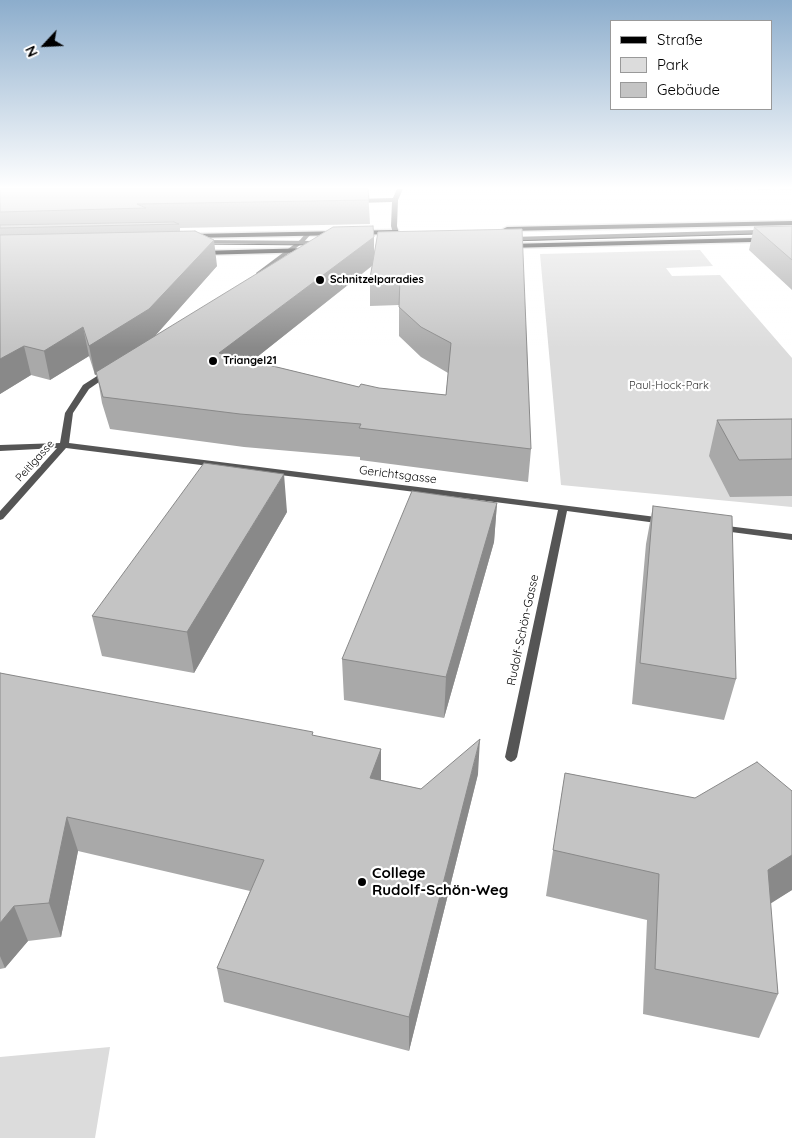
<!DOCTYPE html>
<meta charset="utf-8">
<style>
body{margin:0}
#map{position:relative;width:792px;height:1138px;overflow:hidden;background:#fff;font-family:Quicksand,sans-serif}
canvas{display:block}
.legend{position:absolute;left:610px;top:20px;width:162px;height:90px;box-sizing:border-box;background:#fff;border:1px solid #999;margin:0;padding:6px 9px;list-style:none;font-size:15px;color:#000}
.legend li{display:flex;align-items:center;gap:10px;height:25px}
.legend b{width:25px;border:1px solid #999}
.north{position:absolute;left:20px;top:20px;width:50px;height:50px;-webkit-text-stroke:4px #fff;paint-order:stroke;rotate:245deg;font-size:14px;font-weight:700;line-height:20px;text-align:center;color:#000}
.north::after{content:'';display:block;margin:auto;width:18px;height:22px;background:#000;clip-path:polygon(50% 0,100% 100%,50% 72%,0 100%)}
</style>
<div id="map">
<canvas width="792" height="1138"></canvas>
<ul class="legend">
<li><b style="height:6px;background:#000"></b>Straße</li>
<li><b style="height:14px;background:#dcdcdc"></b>Park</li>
<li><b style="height:14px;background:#c4c4c4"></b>Gebäude</li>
</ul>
<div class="north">N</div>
</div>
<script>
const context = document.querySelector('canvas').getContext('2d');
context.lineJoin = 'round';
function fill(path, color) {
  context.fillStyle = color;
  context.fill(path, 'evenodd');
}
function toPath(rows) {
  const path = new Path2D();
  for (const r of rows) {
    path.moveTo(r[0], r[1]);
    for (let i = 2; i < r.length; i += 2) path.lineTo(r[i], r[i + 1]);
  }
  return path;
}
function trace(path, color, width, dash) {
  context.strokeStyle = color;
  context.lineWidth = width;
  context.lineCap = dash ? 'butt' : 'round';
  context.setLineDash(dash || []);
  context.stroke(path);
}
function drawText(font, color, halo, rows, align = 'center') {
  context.font = font + ' Quicksand,sans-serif';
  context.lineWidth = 4.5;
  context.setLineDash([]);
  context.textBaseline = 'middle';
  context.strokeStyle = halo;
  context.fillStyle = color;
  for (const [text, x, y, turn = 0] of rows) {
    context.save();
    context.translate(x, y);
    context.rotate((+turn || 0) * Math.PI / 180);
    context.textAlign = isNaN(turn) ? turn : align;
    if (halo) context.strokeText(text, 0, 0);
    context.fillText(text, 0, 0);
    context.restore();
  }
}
fill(toPath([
 [700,250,713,266,666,268,672,276,720,275,792,358,792,507,561,485,540,254],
 [110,1047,95,1138,0,1138,0,1057]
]), '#dcdcdc');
const primary = toPath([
 [792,221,792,225,507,231,503,229,507,227,792,221],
 [395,230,398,230,398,234,190,238,186,236,190,234,395,230],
 [792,237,792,241,507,248,503,246,507,244,792,237],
 [310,248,314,250,313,252,200,255,196,253,200,251,310,248]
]);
trace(primary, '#dbdbdb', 3);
fill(toPath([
 [792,229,792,233,511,241,508,239,511,237,792,229],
 [201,240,319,241,322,243,319,245,199,243,198,242,201,240]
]), '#555');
fill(toPath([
 [397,189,403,189,398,200,397,226,402,244,399,246,396,244,391,226,392,202,357,203,354,201,357,199,393,198,397,189],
 [306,233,311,234,304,242,260,275,256,275,256,273,300,240,306,233],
 [105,371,108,371,112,373,89,389,73,413,69,443,664,518,669,521,664,524,567,511,517,757,515,760,511,762,507,760,505,757,558,510,66,448,3,519,0,520,0,511,57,448,0,451,0,445,60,443,65,413,83,385,105,371],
 [719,525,792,534,792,540,716,530,714,528,716,526,719,525]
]), '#555');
fill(primary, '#000');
trace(toPath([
 [510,241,792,233],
 [200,244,317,245]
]), '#000', 1);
fill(toPath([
 [0,189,368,189,370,224,180,228,180,231,217,266,155,336,374,237,374,254,378,232,531,449,528,482,360,460,360,457,244,447,110,429,102,403,97,374,95,375,89,356,50,380,31,375,0,394],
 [372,266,370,278,370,306,399,305,399,336,421,357,448,373,446,395,359,387,252,361],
 [734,189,792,189,792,190],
 [792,226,792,290,749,250,754,227],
 [792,419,792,496,730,497,709,456,717,420],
 [497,503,494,542,444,718,344,700,342,659],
 [653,506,736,679,724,720,632,704,646,544],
 [287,512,194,673,102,656,92,616],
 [0,673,381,749,381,780,421,789,478,774,409,1051,224,1002,217,968,250,891,78,851,61,937,28,941,5,968,0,969],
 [565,773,695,798,792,791,792,890,770,903,778,994,759,1038,643,1014,647,920,546,896]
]), '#a9a9a9');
fill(toPath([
 [374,237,374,264,223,384,219,353],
 [214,240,217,266,154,337,95,375,89,346],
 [83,327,89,356,50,380,44,351],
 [24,346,31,375,0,394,0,359],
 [284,474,287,512,194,673,187,632],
 [497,503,494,542,444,718,446,677],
 [480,739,478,774,409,1051,409,1017],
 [381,749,381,784,370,778],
 [67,817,78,851,61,937,49,903],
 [792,855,792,890,751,916,768,870],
 [14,906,28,941,5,968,0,956,0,923]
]), '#898989');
const building = toPath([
 [0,189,368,189,369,200,137,204,146,208,0,212,0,189],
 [174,222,179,224,0,228,0,225,174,222],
 [373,226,374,237,219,353,359,387,361,384,379,388,446,395,451,343,421,327,399,307,400,277,370,278,378,232,522,229,531,449,359,428,361,424,240,414,103,397,96,372,333,227,373,226],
 [792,226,792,260,754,227,792,226],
 [195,231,214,240,149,309,89,346,83,327,44,351,24,346,0,359,0,235,195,231],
 [792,419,792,459,739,460,717,420,792,419],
 [204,463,284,474,187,632,92,616,204,463],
 [412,491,497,503,446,677,342,659,412,491],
 [653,506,732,516,736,679,640,663,653,506],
 [0,673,313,732,312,735,381,749,370,778,421,789,480,739,409,1017,217,968,264,860,67,817,49,903,14,906,0,923,0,673],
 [757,762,792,791,792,855,768,870,778,994,655,969,659,874,553,850,565,773,695,798,757,762]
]);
fill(building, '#c4c4c4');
trace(building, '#898989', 1);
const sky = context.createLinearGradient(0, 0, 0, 348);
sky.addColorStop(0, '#8cadcc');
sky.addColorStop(0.54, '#fff');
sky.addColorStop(1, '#ffffff00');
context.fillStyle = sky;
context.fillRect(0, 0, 792, 348);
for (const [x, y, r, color] of [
 [320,280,5,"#000"],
 [213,361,5,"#000"],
 [362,882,5,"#000"]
]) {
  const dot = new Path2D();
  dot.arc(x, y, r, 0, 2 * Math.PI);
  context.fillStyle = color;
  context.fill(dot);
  trace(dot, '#fff', 2);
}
drawText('bold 11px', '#000', '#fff', [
 ["Schnitzelparadies",330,280],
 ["Triangel21",223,361]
], 'left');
drawText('11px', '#333', '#fff', [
 ["Paul-Hock-Park",669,386]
]);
drawText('11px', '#000', '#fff', [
 ["Peitlgasse",35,461,-48]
]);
drawText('12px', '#000', '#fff', [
 ["Gerichtsgasse",398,475,7],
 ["Rudolf-Schön-Gasse",523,630,-78]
]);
drawText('bold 15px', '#000', '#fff', [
 ["College",372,873],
 ["Rudolf-Schön-Weg",372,890]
], 'left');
</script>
